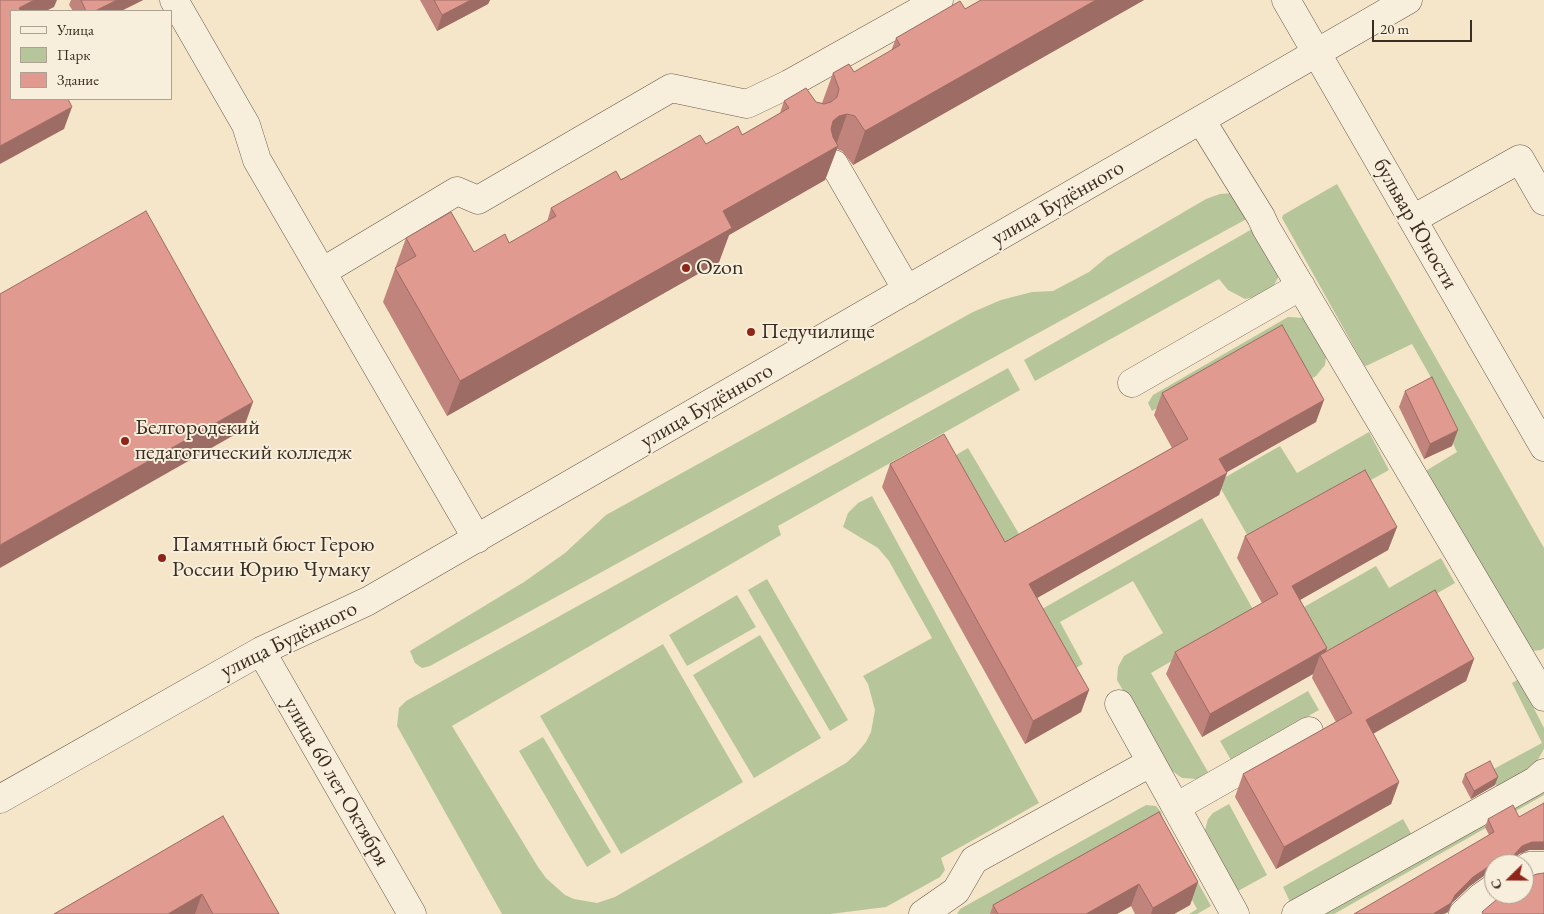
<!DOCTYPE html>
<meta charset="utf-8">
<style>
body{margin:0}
#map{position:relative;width:1544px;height:914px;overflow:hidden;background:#f5e5c9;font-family:"EB Garamond",serif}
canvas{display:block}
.legend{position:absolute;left:10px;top:10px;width:162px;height:90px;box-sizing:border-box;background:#f8eedc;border:1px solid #aca192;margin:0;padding:6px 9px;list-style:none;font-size:15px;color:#3a2d22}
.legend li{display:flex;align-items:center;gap:10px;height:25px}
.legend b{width:25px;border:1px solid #aca192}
.north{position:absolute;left:1484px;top:854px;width:50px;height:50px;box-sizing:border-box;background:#f8eedc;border:1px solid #aca192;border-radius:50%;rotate:248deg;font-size:14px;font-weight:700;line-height:20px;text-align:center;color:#3a2d22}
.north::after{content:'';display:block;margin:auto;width:18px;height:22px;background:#8f2418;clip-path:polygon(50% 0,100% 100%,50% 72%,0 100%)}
.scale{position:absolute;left:1372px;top:20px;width:100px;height:22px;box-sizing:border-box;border:2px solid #3a2d22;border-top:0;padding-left:6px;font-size:15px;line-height:18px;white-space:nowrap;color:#3a2d22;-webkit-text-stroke:4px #f8eedc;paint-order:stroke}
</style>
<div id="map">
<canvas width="1544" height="914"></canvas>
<ul class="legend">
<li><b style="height:6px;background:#f8eedc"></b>Улица</li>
<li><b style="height:14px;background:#b7c69a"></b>Парк</li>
<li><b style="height:14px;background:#e09a90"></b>Здание</li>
</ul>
<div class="north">С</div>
<div class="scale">20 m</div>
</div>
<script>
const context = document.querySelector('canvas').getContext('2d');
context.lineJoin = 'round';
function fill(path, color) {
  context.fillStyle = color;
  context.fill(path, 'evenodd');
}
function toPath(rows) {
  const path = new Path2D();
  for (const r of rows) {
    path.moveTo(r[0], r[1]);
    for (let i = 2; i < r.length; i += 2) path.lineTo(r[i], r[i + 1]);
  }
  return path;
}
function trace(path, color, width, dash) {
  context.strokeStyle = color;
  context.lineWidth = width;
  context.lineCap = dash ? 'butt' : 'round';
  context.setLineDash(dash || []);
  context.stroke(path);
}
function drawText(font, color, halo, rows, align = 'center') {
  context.font = font + ' "EB Garamond",serif';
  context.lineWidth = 4;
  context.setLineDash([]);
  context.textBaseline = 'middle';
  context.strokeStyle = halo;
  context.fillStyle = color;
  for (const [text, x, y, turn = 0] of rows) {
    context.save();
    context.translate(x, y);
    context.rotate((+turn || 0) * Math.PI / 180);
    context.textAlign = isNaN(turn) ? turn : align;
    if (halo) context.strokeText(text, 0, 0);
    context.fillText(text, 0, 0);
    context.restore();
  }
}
fill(toPath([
 [1337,184,1544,548,1544,648,1541,650,1532,651,1424,472,1457,452,1429,393,1437,388,1412,344,1366,366,1364,365,1282,218,1283,215],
 [1234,193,1252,216,430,666,422,668,415,663,410,651,524,582,565,553,606,515,973,312,1001,300,1032,292,1053,291,1089,272,1107,257,1206,199,1220,194],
 [1259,225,1280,274,1274,285,1260,296,1245,299,1228,290,1219,279,1035,381,1024,360],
 [1288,317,1305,318,1327,348,1325,365,1316,376,1302,384,1278,340,1152,411,1148,403,1153,395],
 [1008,368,1020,390,778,526,781,535,452,726,538,867,546,878,565,895,574,899,597,903,615,897,846,763,856,754,866,742,871,732,875,710,868,684,863,676,932,638,889,561,878,548,843,527,848,513,858,503,872,496,1039,803,941,858,945,870,940,877,886,907,830,914,502,914,397,726,399,708,406,701],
 [1369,432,1389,470,1253,545,1217,482,1280,446,1297,473],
 [968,448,1025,544,1000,558,944,462],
 [1202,518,1255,613,1151,673,1208,772,1197,779,1182,778,1167,767,1117,680,1118,667,1124,656,1163,633,1133,581,1060,622,1083,664,1069,672,1035,613],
 [1441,558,1455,583,1323,659,1297,611,1376,566,1389,588],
 [767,579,848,720,830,731,748,590],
 [737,595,756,627,687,666,669,635],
 [760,635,821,738,754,778,693,675],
 [663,644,743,782,621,854,540,716],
 [1519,679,1544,728,1544,749,1537,761,1529,770,1497,787,1488,772,1542,743,1512,683],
 [1308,691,1319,710,1231,760,1220,741],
 [543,737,611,852,587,867,519,751],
 [1544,789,1544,795,1334,914,1320,914],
 [1229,804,1267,875,1238,891,1205,830,1208,819,1213,813],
 [1146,805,1156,806,1161,812,1163,820,1161,824,1003,914,957,914,960,909],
 [1403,819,1413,837,1291,904,1283,887],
 [1191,870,1211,906,1197,914,1189,914,1197,909,1179,876]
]), '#b7c69a');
const minor = toPath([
 [174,0,246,125,257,160,322,272],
 [1286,0,1544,447],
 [1201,120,1261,217,1266,228,1544,697],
 [834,164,907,290],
 [1413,219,1520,159,1544,201],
 [1132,383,1301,286],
 [477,539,322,272,457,191,478,200,671,88,747,104,789,84,939,0],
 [261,651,412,914],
 [1119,704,1235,914],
 [0,799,261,651,368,601,1408,0],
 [1176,807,1309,731],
 [1524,870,1529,866,1544,866],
 [923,914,956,891,974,860,1150,763],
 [1296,914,1535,781,1544,773],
 [1463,914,1481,897,1494,888]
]);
trace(minor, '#695b4c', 29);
trace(minor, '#f8eedc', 28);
fill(toPath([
 [71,0,143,0,121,11,73,11,69,5],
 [420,0,490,0,488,4,437,31],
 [981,0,1144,0,853,165,842,151,837,149,825,180,729,235,719,262,447,416,383,302,406,238,474,252,509,243,547,222,551,208,706,144,742,135,780,113,784,101,816,102,822,103,833,73,854,72,891,51,896,38,965,9],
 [1405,391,1452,446,1424,459,1399,407],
 [1162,393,1316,422,1227,472,1219,495,1037,598,1089,690,1081,712,1025,744,882,487,890,464,1005,542,1172,448,1154,415],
 [1397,527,1388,550,1300,600,1327,648,1326,652,1474,659,1466,681,1373,734,1399,782,1391,804,1276,869,1235,797,1243,774,1336,722,1312,678,1313,674,1202,737,1166,674,1175,652,1262,603,1237,558,1245,536],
 [1465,774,1495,785,1471,799,1462,782],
 [1159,812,1198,882,1190,905,1174,914,1135,914,1131,906,1117,914,990,914,993,905],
 [223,816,279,914,54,914],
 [1519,817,1544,850,1529,850,1519,854,1512,862,1494,864,1494,873,1492,873,1485,875,1470,886,1452,903,1448,912,1444,914,1489,835,1485,827,1488,819]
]), '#c1847c');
fill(toPath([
 [34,0,57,0,54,7,46,11,18,11,19,8],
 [117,0,143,0,121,11,95,11],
 [471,0,490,0,488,4,437,31,442,15],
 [1096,0,1144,0,853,165,865,131],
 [72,107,64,129,0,164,0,146],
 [847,114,835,148,838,146,825,180,729,235,719,262,447,416,460,381,723,211,839,116],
 [1324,400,1316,422,1211,481,1219,459],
 [253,402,243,430,0,568,0,545],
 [1458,430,1452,446,1424,459,1430,444],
 [1227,473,1219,495,1021,607,1029,584],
 [1397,527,1388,550,1284,609,1292,586],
 [1327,648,1323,661,1320,655,1313,674,1202,737,1210,714],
 [1474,659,1466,681,1358,742,1366,720],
 [1089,690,1081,712,1025,744,1033,721],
 [1498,777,1495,785,1471,799,1474,791],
 [1399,782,1391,804,1276,869,1284,847],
 [1532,842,1544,842,1544,850,1529,850,1519,854,1510,864,1512,857,1522,846],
 [1494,865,1494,868,1492,873,1485,875,1470,886,1452,903,1448,912,1444,914,1433,914,1473,877,1488,867],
 [1198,882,1190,905,1174,914,1151,914,1153,908],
 [1139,884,1131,906,1117,914,1086,914],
 [202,894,195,914,168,914]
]), '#9d6c65');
const building = toPath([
 [0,0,34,0,19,8,21,11,11,11,11,99,68,99,72,107,0,146,0,0],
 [81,0,117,0,95,11,86,11,81,0],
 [434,0,471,0,442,15,434,0],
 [981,0,1096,0,865,131,855,116,847,114,839,116,833,121,831,129,833,137,838,146,723,211,732,228,460,381,395,268,416,256,406,238,451,212,474,252,505,234,509,243,556,216,551,208,616,171,621,180,700,135,706,144,738,126,742,135,789,108,784,101,806,88,816,102,824,104,831,102,837,97,839,89,833,73,849,64,854,72,900,45,896,38,960,1,965,9,981,0],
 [146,211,253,402,0,545,0,294,146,211],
 [1282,325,1324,400,1219,459,1227,473,1029,584,1089,690,1033,721,890,464,944,434,1005,542,1188,439,1162,393,1282,325],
 [1432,377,1458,430,1430,444,1405,391,1432,377],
 [1365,470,1397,527,1292,586,1327,648,1210,714,1175,652,1278,594,1245,536,1365,470],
 [1435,590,1474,659,1366,720,1399,782,1284,847,1243,774,1352,713,1320,655,1435,590],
 [1490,761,1498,777,1474,791,1465,774,1490,761],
 [1544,803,1544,842,1532,842,1522,846,1512,857,1512,864,1494,864,1494,865,1488,867,1473,877,1455,895,1451,903,1433,914,1354,914,1494,832,1488,819,1513,805,1519,817,1544,803],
 [1159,812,1198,882,1153,908,1139,884,1086,914,998,914,993,905,1159,812],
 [223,816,279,914,213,914,202,894,168,914,54,914,223,816],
 [1544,873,1544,914,1483,914,1482,912,1503,894,1524,894,1524,877,1529,877,1537,874,1544,873]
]);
fill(building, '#e09a90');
trace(building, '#9d6c65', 1);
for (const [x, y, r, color] of [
 [686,268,5,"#8f2418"],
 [751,332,5,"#8f2418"],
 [125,441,5,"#8f2418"],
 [162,558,5,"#8f2418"]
]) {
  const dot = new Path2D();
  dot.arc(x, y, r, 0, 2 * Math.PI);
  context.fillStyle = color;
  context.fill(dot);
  trace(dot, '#f8eedc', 2);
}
drawText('22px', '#3a2d22', '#f8eedc', [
 ["улица Будённого",1058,203,-30],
 ["бульвар Юности",1415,224,60],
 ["улица Будённого",707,406,-30],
 ["улица Будённого",289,640,-26],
 ["улица 60 лет Октября",336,782,60]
]);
drawText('22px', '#3a2d22', '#f8eedc', [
 ["Ozon",696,268],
 ["Педучилище",761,332],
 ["Белгородский",135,428],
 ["педагогический колледж",135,453],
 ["Памятный бюст Герою",172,545],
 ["России Юрию Чумаку",172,570]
], 'left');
</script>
